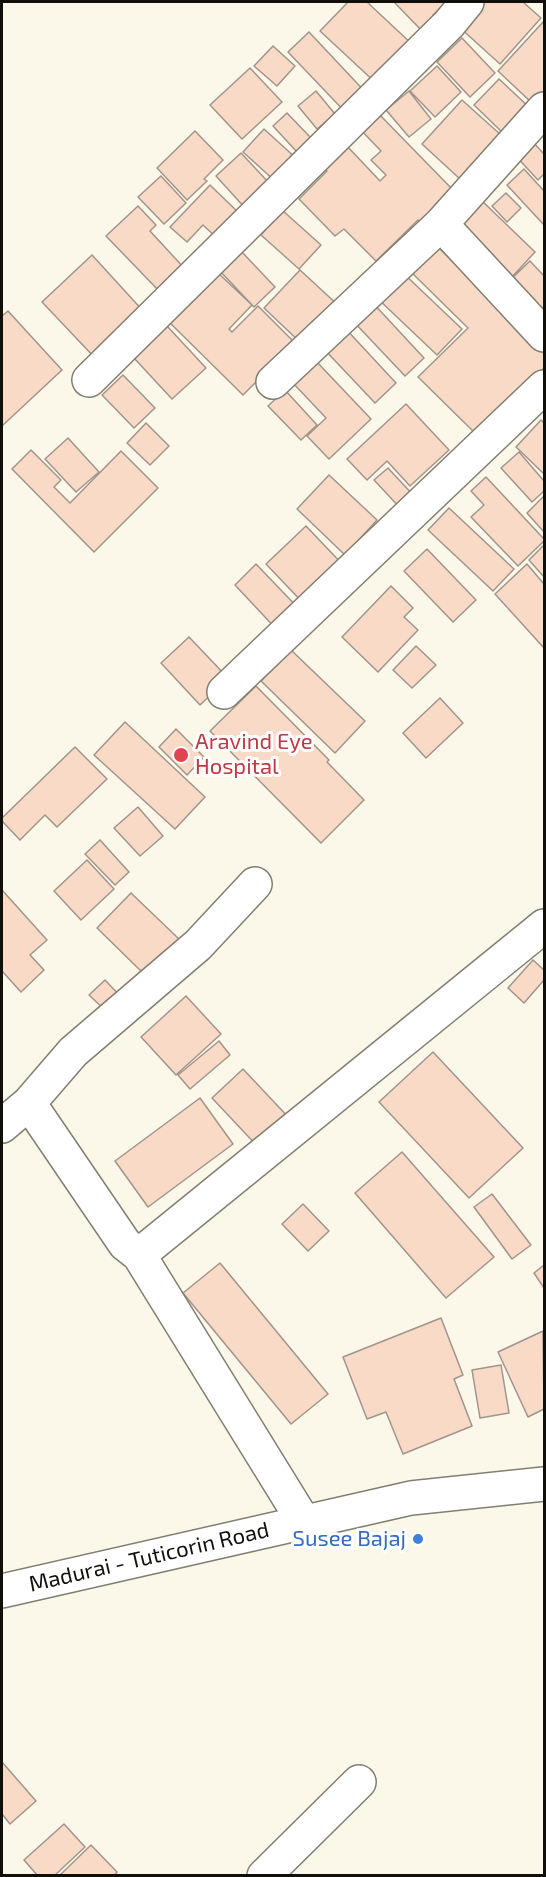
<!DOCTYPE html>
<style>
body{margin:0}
#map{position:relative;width:546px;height:1877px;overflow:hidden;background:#fcf8e9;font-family:"Exo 2",sans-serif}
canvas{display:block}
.frame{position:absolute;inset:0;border:3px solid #100f0a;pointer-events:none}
</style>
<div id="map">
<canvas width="546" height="1877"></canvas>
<div class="frame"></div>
</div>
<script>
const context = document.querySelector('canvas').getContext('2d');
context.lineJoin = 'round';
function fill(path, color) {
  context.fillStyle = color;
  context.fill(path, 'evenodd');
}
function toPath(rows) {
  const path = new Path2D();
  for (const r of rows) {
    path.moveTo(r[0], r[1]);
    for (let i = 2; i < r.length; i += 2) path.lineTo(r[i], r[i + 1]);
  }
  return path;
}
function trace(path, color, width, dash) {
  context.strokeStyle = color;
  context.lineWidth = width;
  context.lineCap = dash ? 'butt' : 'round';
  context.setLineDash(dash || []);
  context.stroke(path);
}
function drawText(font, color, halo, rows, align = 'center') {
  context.font = font + ' "Exo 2",sans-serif';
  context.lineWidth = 6;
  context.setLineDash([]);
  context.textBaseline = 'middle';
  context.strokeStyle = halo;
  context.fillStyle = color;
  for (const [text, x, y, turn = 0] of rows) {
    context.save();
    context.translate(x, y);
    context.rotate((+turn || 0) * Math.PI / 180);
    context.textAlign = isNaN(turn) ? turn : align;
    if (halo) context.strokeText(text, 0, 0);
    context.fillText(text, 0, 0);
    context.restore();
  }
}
const building = toPath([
 [348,2,367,2,414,46,377,84,320,31,348,2],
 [394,2,447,2,433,15,436,19,423,32,394,2],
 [480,2,523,2,541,18,500,64,458,26,480,2],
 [544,21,544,92,533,104,498,71,544,21],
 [309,32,370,97,349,116,288,52,309,32],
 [462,38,495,73,470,97,437,62,462,38],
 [273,46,295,66,277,86,254,66,273,46],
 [437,66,461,92,435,117,410,91,437,66],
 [250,68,282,102,242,139,210,105,250,68],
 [499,79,530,108,505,135,474,105,499,79],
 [316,91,335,114,317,129,298,106,316,91],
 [409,91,431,119,409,137,386,110,409,91],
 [462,100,501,135,460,179,422,144,462,100],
 [376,111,454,191,422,224,418,220,376,261,344,229,335,236,299,199,327,171,323,168,346,145,380,181,386,175,371,160,381,151,359,128,376,111],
 [287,113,312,139,297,152,273,126,287,113],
 [264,129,297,159,276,182,243,152,264,129],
 [195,131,223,160,204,179,207,181,187,200,157,168,195,131],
 [529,138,544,154,544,174,538,180,513,153,529,138],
 [241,153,271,185,246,209,216,176,241,153],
 [524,169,544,191,544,225,507,185,524,169],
 [161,176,186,203,164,224,138,197,161,176],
 [210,185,241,215,218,239,203,225,187,242,170,227,210,185],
 [506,193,521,208,507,222,492,206,506,193],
 [479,198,535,252,512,277,456,222,479,198],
 [138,206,156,225,150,231,185,269,160,292,106,236,138,206],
 [282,210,321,245,299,269,261,235,282,210],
 [435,244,544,352,544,368,478,436,418,377,468,328,409,270,435,244],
 [241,251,275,287,254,307,219,270,241,251],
 [92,255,145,313,96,359,42,302,92,255],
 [530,261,544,276,544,320,508,282,530,261],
 [300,270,340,307,303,345,264,308,300,270],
 [216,271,252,305,229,329,232,332,258,306,295,343,243,395,167,320,216,271],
 [402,272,462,329,437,355,377,298,402,272],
 [371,301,424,358,405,376,352,320,371,301],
 [8,311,62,370,2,426,2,316,8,311],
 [167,326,206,368,172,399,134,358,167,326],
 [344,327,396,383,375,403,322,347,344,327],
 [315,360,371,419,329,459,307,436,326,418,292,382,315,360],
 [123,375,155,408,134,428,102,395,123,375],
 [285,390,317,425,301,440,268,406,285,390],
 [406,404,449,450,410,486,387,461,367,480,347,459,406,404],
 [541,420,544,423,544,474,516,447,541,420],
 [146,423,169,446,150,465,127,443,146,423],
 [68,438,99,472,76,492,45,459,68,438],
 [31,450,61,480,54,487,70,503,121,451,158,488,94,552,12,469,31,450],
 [519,452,544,481,544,491,532,502,501,468,519,452],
 [388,468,415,497,402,510,374,480,388,468],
 [329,475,377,520,345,555,297,509,329,475],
 [486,477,544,539,544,541,518,566,471,517,484,505,471,491,486,477],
 [544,496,544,532,527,513,544,496],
 [449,508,514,569,493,591,428,530,449,508],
 [306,526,345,567,305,605,266,564,306,526],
 [544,545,544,577,529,560,544,545],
 [427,549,476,600,453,622,404,571,427,549],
 [256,564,301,611,279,632,235,585,256,564],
 [527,564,544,584,544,648,495,594,527,564],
 [391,586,413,608,404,617,418,630,378,672,342,637,391,586],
 [189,637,228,678,200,705,161,663,189,637],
 [416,646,436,665,412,688,393,670,416,646],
 [291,650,365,721,335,753,261,681,291,650],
 [256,686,329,760,327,762,364,800,321,843,210,731,256,686],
 [440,698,463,723,426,758,403,733,440,698],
 [125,722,205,797,175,829,94,755,125,722],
 [176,729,204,757,187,775,159,747,176,729],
 [75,747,107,779,57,827,45,815,20,840,2,821,2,818,75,747],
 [138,807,163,836,140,856,114,828,138,807],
 [100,840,129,872,115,885,85,854,100,840],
 [87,860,114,889,81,920,54,891,87,860],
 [2,890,47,940,30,955,44,970,21,992,2,971,2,890],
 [131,893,179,939,144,974,97,928,131,893],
 [533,960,544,970,544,980,524,1003,508,988,533,960],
 [105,980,123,999,108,1013,89,995,105,980],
 [186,996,221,1034,176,1075,141,1037,186,996],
 [219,1041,230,1055,190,1089,178,1075,219,1041],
 [433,1052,523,1148,469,1198,379,1102,433,1052],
 [243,1069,291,1120,260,1149,212,1098,243,1069],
 [200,1098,233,1144,148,1207,115,1161,200,1098],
 [402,1152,494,1257,446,1298,355,1193,402,1152],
 [492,1194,531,1245,512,1259,474,1207,492,1194],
 [303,1204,329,1231,308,1251,282,1224,303,1204],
 [220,1263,328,1394,291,1424,183,1293,220,1263],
 [544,1265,544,1288,534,1273,544,1265],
 [441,1318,463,1375,454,1379,472,1426,403,1454,386,1412,367,1419,343,1357,441,1318],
 [543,1331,544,1409,528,1417,498,1352,543,1331],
 [501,1365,509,1413,480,1418,472,1370,501,1365],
 [2,1762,36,1801,10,1824,2,1814,2,1762],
 [64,1824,85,1847,54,1876,38,1876,24,1860,64,1824],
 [91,1845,117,1872,114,1876,59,1876,91,1845]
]);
fill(building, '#f8dac6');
trace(building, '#a1948b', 1.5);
const minor = toPath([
 [441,224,544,335],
 [89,380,449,24,467,2],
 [273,382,441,224,544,109],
 [224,692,544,387],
 [29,1103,125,1244,139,1255,304,1522],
 [2,1126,29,1103,73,1052,198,945,255,884],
 [139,1255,544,926],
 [264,1876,359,1782]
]);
const major = toPath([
 [2,1591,411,1498,544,1484]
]);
trace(minor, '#827e71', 36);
trace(major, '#827e71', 36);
trace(minor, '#fff', 33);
trace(major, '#fff', 33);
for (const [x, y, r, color] of [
 [181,755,8,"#e0444e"],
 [418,1539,6,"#3f7fe0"]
]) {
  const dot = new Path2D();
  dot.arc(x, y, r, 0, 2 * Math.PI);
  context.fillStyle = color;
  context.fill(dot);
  trace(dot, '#fff', 2);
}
drawText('22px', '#be3a42', '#fff', [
 ["Aravind Eye",195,742],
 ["Hospital",195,767]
], 'left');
drawText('22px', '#366cbe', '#fff', [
 ["Susee Bajaj",406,1539]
], 'right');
drawText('22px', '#100f0a', '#fff', [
 ["Madurai - Tuticorin Road",149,1557,-13]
]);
</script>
